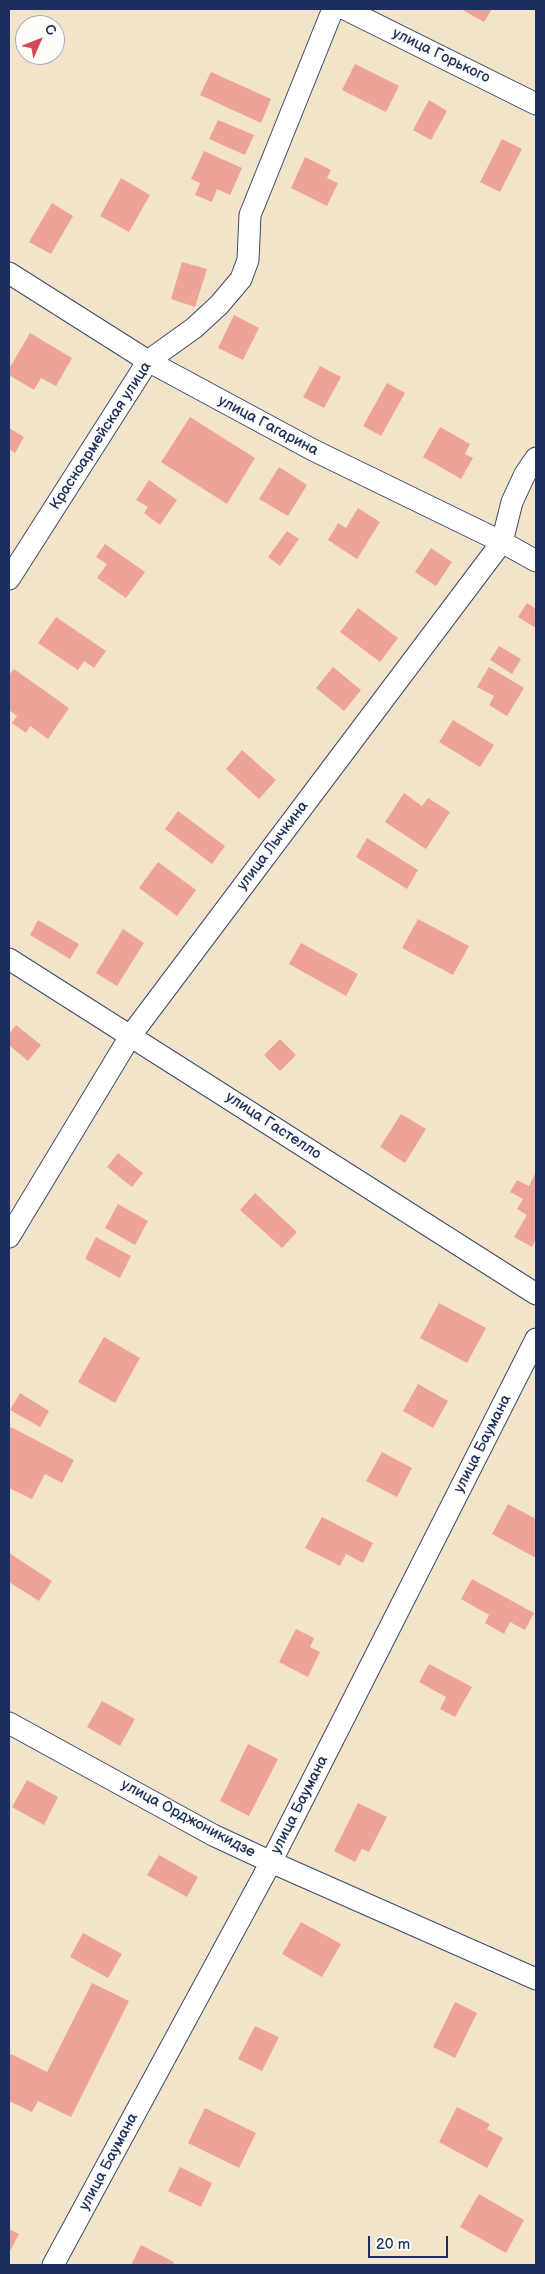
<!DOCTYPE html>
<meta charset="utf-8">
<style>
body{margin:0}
#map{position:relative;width:545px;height:2274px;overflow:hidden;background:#f3e4c9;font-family:"Balsamiq Sans",sans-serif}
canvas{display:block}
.frame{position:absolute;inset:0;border:10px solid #1b2f5e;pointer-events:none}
.north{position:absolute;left:15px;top:15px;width:50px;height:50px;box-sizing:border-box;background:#fdfcf7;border:1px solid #a3aaba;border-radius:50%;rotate:46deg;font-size:14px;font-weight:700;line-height:20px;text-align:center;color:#1b2f5e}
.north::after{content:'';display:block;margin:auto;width:18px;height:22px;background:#d1495b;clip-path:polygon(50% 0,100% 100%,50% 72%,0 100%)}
.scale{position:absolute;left:368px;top:2236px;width:80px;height:22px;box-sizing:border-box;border:2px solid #1b2f5e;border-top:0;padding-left:6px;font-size:15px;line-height:18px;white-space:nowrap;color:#1b2f5e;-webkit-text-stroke:4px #fdfcf7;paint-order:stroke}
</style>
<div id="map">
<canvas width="545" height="2274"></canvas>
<div class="frame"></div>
<div class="north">С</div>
<div class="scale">20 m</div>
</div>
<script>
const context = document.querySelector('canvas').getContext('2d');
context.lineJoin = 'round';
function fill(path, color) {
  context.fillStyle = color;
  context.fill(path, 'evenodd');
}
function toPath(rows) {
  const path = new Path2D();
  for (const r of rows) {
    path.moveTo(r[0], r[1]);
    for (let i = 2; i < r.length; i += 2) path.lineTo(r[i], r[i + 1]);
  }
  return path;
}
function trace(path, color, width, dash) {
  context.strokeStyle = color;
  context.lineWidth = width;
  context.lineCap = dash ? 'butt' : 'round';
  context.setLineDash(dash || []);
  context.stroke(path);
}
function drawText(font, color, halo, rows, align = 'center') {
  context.font = font + ' "Balsamiq Sans",sans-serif';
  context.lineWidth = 4;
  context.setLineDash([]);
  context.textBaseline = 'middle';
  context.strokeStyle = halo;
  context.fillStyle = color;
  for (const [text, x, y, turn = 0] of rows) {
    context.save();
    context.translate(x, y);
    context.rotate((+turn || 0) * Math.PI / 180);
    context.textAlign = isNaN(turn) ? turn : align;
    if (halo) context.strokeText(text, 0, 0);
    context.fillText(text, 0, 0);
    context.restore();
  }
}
fill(toPath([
 [461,9,492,9,484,22],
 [355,64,399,86,386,112,342,90],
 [211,72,271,99,261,123,200,95],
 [429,100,447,111,431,140,413,130],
 [218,120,254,135,245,155,209,139],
 [502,139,522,149,500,192,480,182],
 [204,151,242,168,230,195,217,189,212,202,195,195,200,183,191,179],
 [305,157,331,170,327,178,338,183,327,206,291,188],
 [121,178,150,195,129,232,100,216],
 [52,203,73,216,51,254,29,242],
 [182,262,207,269,195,307,171,299],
 [234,315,259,328,243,360,218,348],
 [30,333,72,358,56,386,41,378,34,390,9,375,9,369],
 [320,366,341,377,324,408,303,397],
 [387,383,405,393,381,436,363,426],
 [190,417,255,458,227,504,161,462],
 [440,427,470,444,465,454,473,458,461,479,423,457],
 [9,428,24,437,15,453,9,449],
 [279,467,307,485,288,516,259,499],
 [149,480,177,500,160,525,144,513,148,507,136,500],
 [358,508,380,522,357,559,328,540,338,523,346,528],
 [287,531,299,539,280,566,268,557],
 [105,544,145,572,126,598,97,578,107,564,96,557],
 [431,548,452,562,436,586,415,572],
 [527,603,536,609,536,628,518,617],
 [358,608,398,638,380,662,340,632],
 [56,617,106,651,94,668,84,661,78,670,38,643],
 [499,646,521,659,512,674,490,660],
 [333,667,361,690,344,711,316,688],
 [489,667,524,688,507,716,489,705,494,696,477,687],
 [14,669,69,708,48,739,30,726,26,733,12,723,17,716,9,710,9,675],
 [453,720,494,745,480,767,439,742],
 [242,750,276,780,259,799,226,769],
 [404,793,422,806,428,798,450,812,426,849,385,822],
 [178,811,225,846,212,864,165,829],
 [367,838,418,870,407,889,356,857],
 [158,862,196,890,177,916,139,888],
 [418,919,469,946,453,975,402,948],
 [38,920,79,944,70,959,30,935],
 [123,929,144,943,117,986,96,973],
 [301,943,358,974,346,996,289,964],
 [16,1025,41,1045,28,1061,9,1045,9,1034],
 [280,1039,296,1055,280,1071,264,1055],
 [401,1114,426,1129,405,1163,380,1147],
 [118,1153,143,1173,132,1187,107,1167],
 [536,1172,536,1239,532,1247,514,1237,527,1215,517,1209,523,1199,510,1192,517,1180,529,1186],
 [255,1193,297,1232,282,1248,240,1210],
 [118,1204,148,1221,135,1245,105,1228],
 [96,1237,131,1256,120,1278,85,1259],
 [439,1303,486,1328,467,1363,420,1338],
 [104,1337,140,1358,115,1403,78,1382],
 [418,1384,448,1401,433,1428,403,1411],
 [20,1393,49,1411,40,1427,10,1410],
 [11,1427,74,1460,62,1483,45,1474,32,1499,9,1488,9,1432],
 [382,1452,412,1468,397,1497,366,1481],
 [508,1504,536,1519,536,1558,492,1534],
 [322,1517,373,1543,363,1563,346,1554,340,1566,305,1548],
 [9,1553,52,1581,39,1601,9,1582],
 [472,1579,534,1613,525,1630,510,1622,504,1634,485,1623,489,1615,461,1599],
 [296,1629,314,1638,310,1647,320,1652,308,1677,279,1662],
 [429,1664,472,1687,455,1717,440,1709,446,1697,419,1682],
 [102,1701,135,1719,120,1746,87,1727],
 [248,1744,278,1759,249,1816,220,1801],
 [27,1780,58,1797,44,1825,12,1807],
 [358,1803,387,1817,369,1852,362,1849,355,1862,334,1851],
 [159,1855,198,1877,187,1897,147,1875],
 [301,1922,341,1944,322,1977,282,1954],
 [83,1933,122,1954,108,1978,70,1957],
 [92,1983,129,2001,71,2117,38,2101,32,2112,9,2101,9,2057,11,2054,47,2072],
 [455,2002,477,2013,455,2058,433,2047],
 [255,2026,279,2037,262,2071,238,2059],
 [457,2107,490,2124,487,2129,503,2138,487,2168,439,2142],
 [205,2108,256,2133,239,2168,188,2143],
 [180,2167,212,2183,201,2207,168,2191],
 [479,2194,524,2220,506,2253,460,2227],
 [9,2229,19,2234,9,2253],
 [141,2245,174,2262,173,2265,131,2265]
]), '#eea399');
const minor = toPath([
 [345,9,536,104],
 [9,273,148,361,313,450,502,542,536,561],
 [9,579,148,361,194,328,219,305,241,279,248,260,250,215,333,9],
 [9,959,536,1294],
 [9,1237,131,1035,502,542,512,502,525,474,536,458],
 [9,1723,213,1835,271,1862,536,1979],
 [53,2265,271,1862,536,1339]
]);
trace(minor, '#3b4a6e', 23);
trace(minor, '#fff', 21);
drawText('15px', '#1b2f5e', '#fdfcf7', [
 ["улица Горького",441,56,26],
 ["улица Гагарина",268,426,28],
 ["Красноармейская улица",101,436,-57],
 ["улица Лычкина",273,846,-53],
 ["улица Гастелло",273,1126,33],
 ["улица Баумана",483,1444,-63],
 ["улица Баумана",300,1805,-63],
 ["улица Орджоникидзе",188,1819,28],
 ["улица Баумана",109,2162,-62]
]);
</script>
